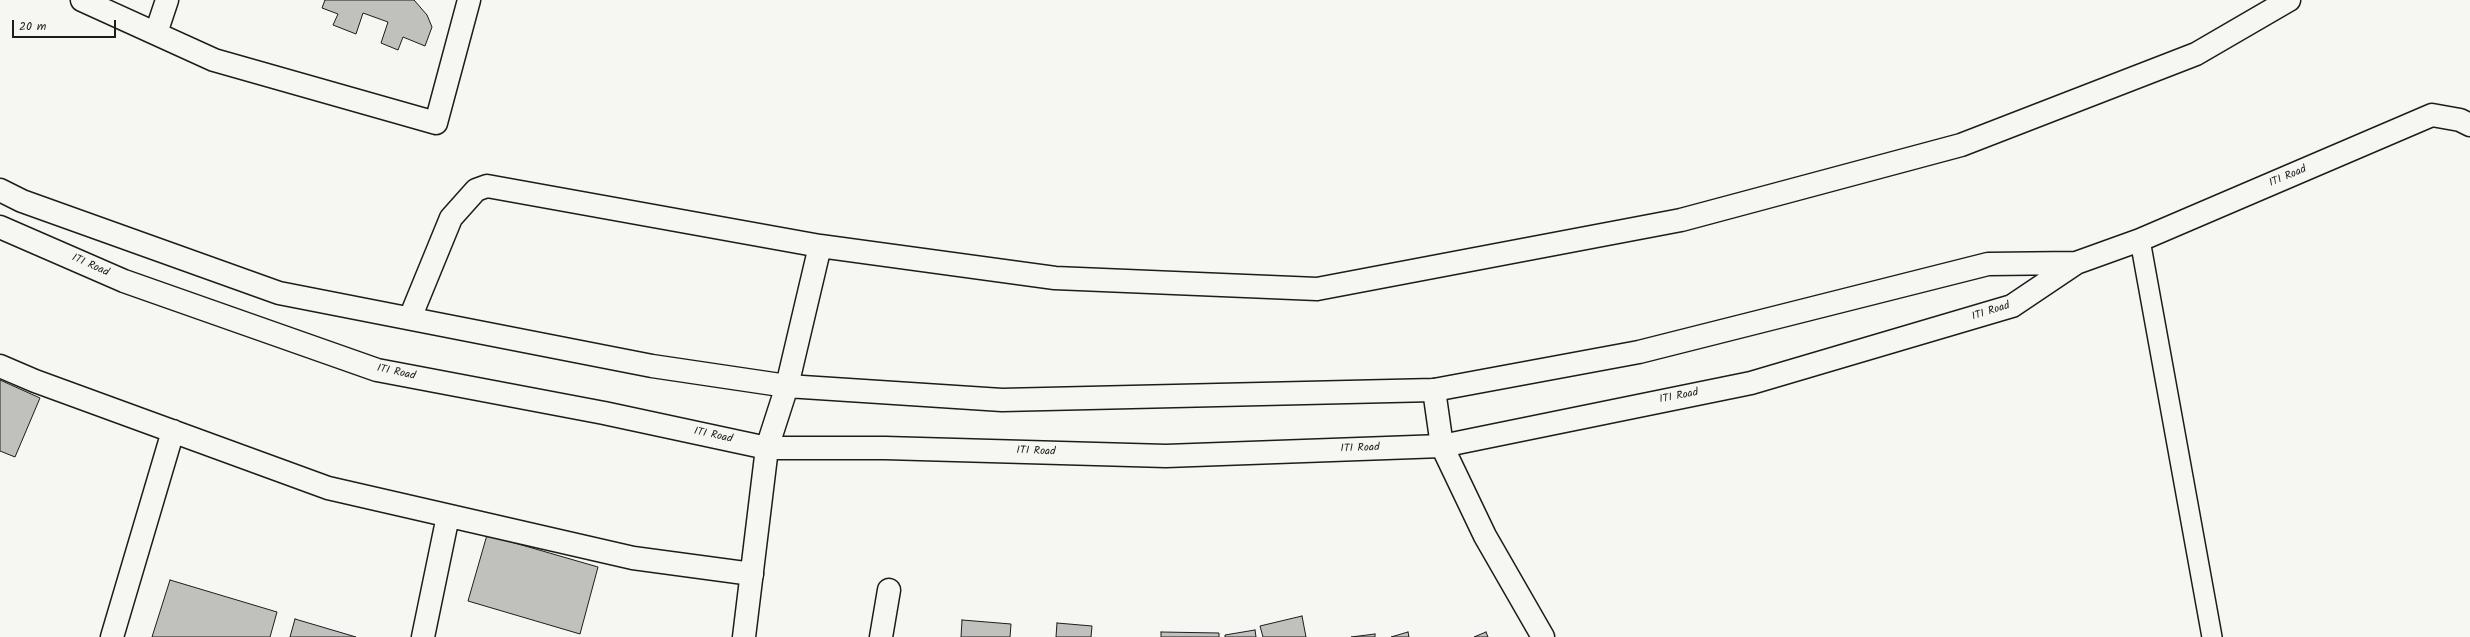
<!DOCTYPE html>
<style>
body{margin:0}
#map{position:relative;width:2470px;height:637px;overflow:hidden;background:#f6f6f2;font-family:Kalam,sans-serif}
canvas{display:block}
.scale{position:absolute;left:12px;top:20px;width:104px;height:18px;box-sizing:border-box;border:2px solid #1c1c1c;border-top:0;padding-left:5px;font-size:12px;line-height:14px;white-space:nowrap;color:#1c1c1c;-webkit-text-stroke:3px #f6f6f2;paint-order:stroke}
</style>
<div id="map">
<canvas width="2470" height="637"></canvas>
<div class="scale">20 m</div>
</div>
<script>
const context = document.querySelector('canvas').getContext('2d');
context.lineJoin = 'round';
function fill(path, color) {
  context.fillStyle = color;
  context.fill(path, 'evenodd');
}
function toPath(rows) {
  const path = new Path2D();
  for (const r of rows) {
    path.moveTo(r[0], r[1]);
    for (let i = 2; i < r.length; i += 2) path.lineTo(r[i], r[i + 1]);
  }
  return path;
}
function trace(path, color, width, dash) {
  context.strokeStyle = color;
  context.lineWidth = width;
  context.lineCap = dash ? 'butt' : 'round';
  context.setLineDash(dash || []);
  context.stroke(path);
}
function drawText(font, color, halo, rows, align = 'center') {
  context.font = font + ' Kalam,sans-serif';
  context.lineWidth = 3;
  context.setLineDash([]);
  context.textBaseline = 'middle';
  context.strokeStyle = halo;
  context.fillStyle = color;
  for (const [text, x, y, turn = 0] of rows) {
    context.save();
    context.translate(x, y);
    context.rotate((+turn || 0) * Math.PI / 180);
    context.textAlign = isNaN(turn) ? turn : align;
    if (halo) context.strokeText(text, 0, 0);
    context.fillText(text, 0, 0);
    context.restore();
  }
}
const building = toPath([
 [325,0,414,0,427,15,432,27,425,46,403,37,398,50,381,43,388,22,363,13,356,34,333,25,338,14,322,8,325,0],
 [0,380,40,398,15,457,0,451,0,380],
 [487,535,598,567,580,634,468,601,487,535],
 [170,580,277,612,270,637,152,637,170,580],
 [1302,616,1306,637,1263,637,1260,626,1302,616],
 [295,619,356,637,290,637,295,619],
 [962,620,1011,624,1010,637,961,637,962,620],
 [1057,623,1092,626,1091,637,1056,637,1057,623],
 [1255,630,1256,637,1225,637,1225,635,1255,630],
 [1161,632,1219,633,1219,637,1161,637,1161,632],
 [1408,632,1409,637,1391,637,1408,632],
 [1486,632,1488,637,1474,637,1486,632],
 [1375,634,1375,637,1351,637,1375,634]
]);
fill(building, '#c0c0bd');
trace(building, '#1c1c1c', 1);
const lane = toPath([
 [2140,240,2212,637]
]);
const street = toPath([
 [82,0,214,60,436,123,469,0],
 [156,33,167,0],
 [410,318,451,218,476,190,487,186,820,246,1055,278,1317,289,1681,220,1961,145,2196,54,2289,0],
 [0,366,35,381,328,488,633,558,752,574],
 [787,386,820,246],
 [1434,390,1442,446,1485,536,1543,637],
 [112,637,173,431],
 [423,637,448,516],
 [881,637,889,590]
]);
const secondary = toPath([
 [0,190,22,201,279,293,652,366,787,386,1002,400,1434,390,1639,352,1988,264,2076,263],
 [0,227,124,281,377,370,604,413,767,448,885,448,1166,456,1442,446,1751,383,2012,306,2076,263,2140,240,2432,115,2460,120,2470,125],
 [744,637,767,448,787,386]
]);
trace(lane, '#1c1c1c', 22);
trace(street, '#1c1c1c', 25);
trace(secondary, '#1c1c1c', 25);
trace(lane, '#f6f6f2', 19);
trace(street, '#f6f6f2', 22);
trace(secondary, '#f6f6f2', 22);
drawText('11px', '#1c1c1c', '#f6f6f2', [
 ["ITI Road",2288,177,-23],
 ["ITI Road",90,266,24],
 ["ITI Road",1991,312,-18],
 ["ITI Road",396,373,12],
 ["ITI Road",1679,397,-11],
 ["ITI Road",713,436,12],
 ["ITI Road",1360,449,-2],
 ["ITI Road",1036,452,2]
]);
</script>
